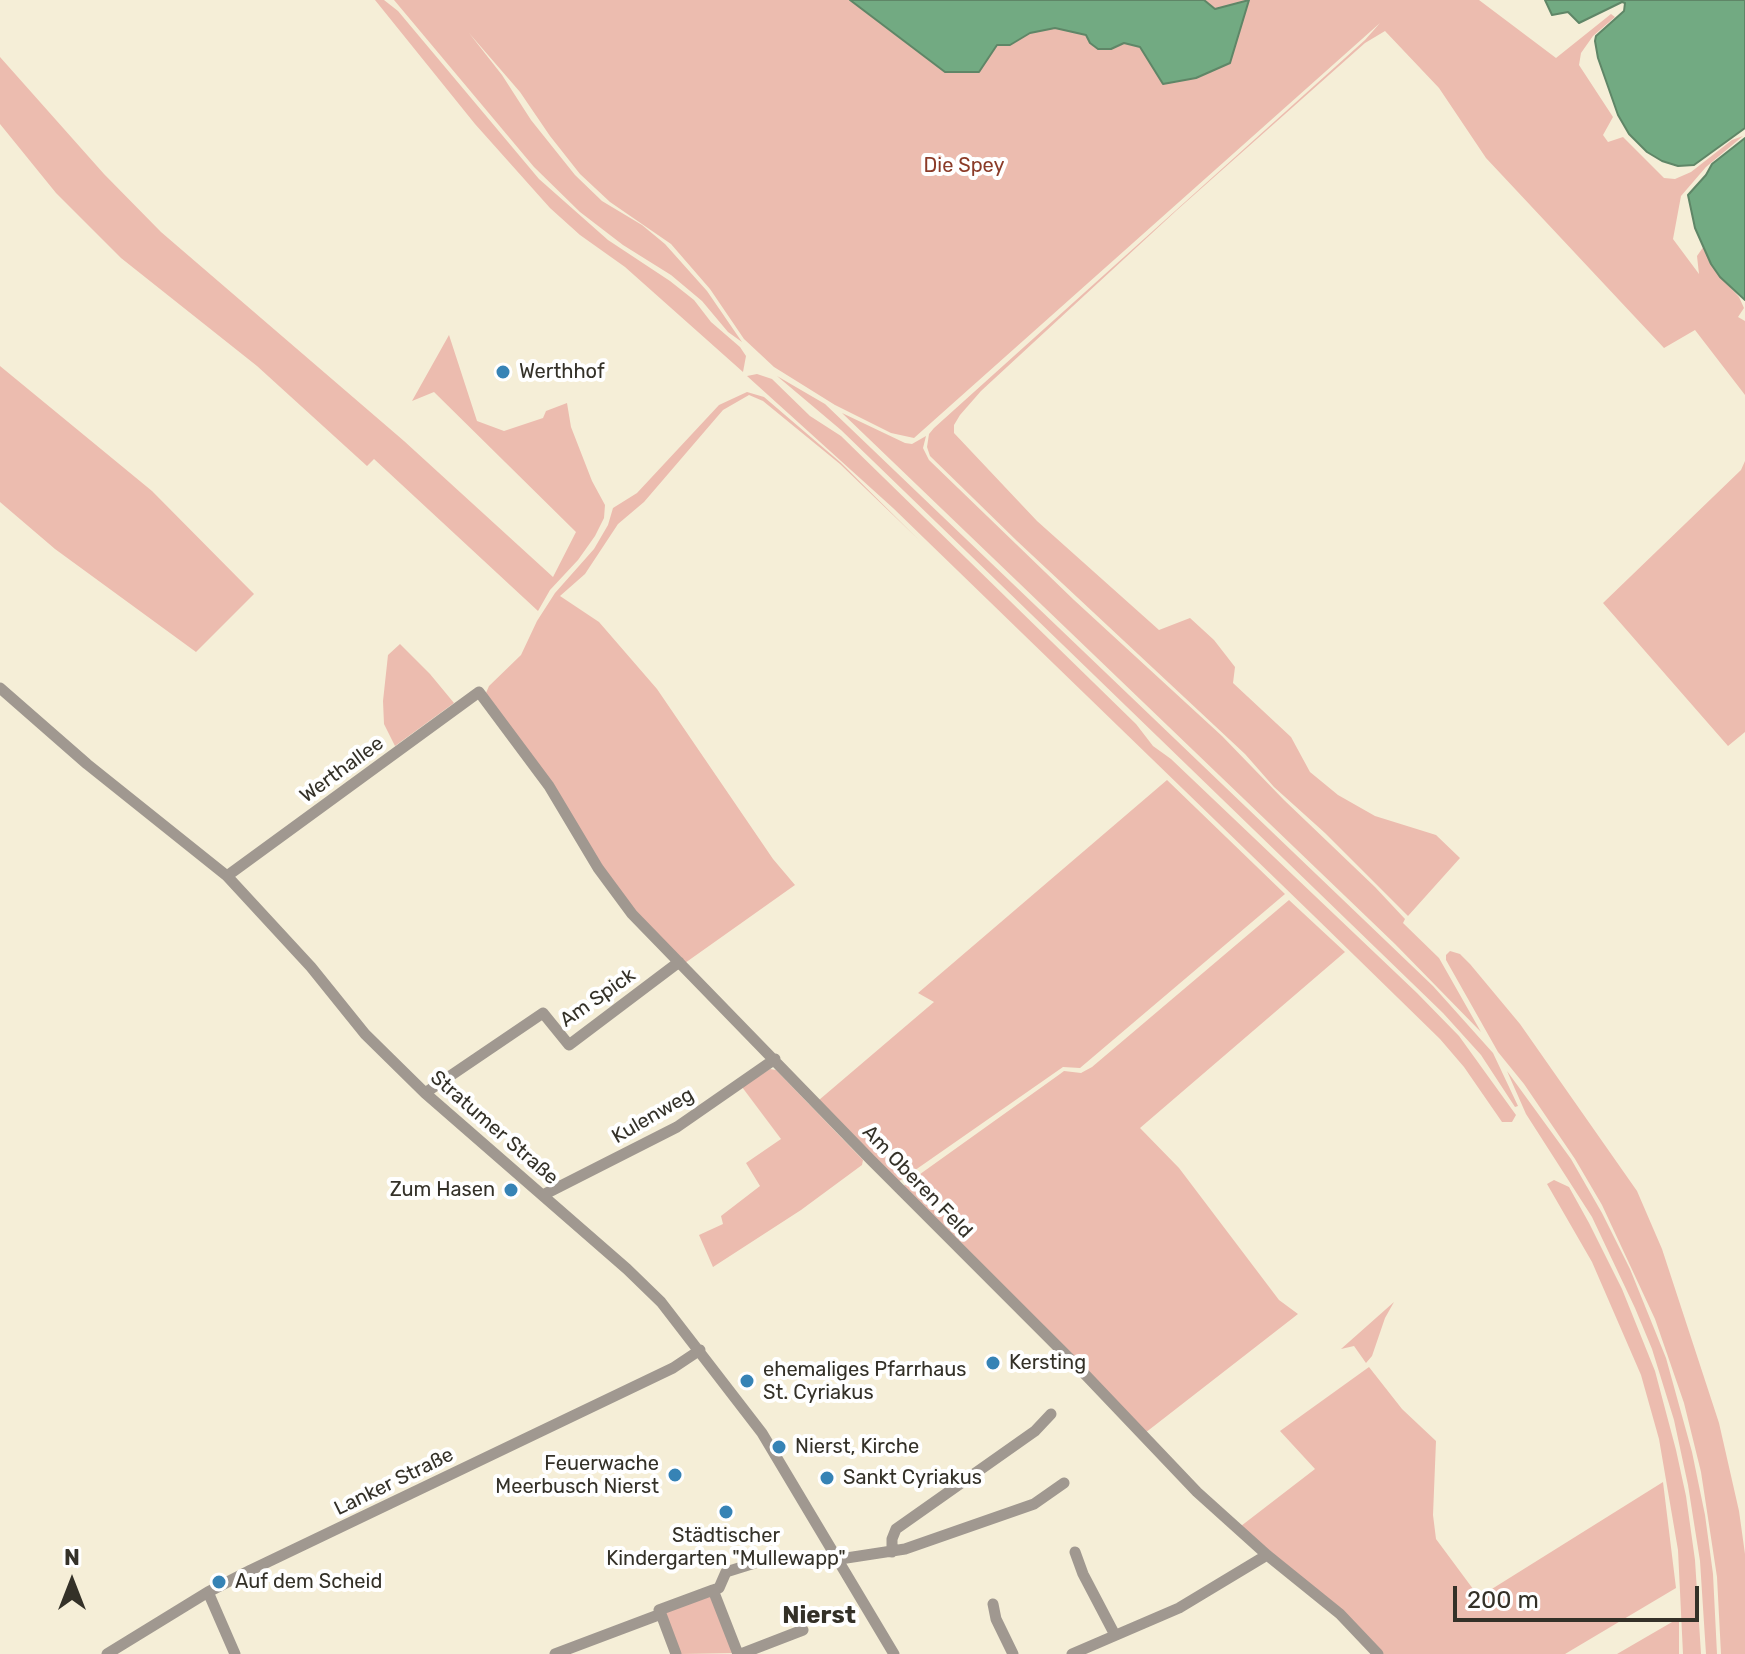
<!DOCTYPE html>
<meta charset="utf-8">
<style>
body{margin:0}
#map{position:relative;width:1745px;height:1654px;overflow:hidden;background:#f5eed7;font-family:Rubik,sans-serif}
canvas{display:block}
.north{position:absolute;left:32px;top:1542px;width:80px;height:80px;-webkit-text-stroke:6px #fff;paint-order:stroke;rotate:0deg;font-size:22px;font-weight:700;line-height:32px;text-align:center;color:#343128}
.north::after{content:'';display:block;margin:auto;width:28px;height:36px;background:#343128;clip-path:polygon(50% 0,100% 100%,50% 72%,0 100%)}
.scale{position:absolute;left:1453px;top:1586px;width:246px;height:36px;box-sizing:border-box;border:4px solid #343128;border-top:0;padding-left:10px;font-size:24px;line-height:28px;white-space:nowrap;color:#343128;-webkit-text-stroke:6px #fff;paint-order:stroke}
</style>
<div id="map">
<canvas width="1745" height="1654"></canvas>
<div class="north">N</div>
<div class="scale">200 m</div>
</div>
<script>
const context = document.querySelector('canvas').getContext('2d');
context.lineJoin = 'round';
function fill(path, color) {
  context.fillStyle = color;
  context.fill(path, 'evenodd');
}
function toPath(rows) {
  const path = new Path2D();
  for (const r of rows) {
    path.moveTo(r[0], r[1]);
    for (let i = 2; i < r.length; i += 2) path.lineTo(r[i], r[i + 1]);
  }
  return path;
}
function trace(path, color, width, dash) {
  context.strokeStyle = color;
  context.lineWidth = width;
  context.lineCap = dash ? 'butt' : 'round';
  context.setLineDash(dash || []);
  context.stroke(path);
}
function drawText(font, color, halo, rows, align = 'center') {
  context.font = font + ' Rubik,sans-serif';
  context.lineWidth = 8;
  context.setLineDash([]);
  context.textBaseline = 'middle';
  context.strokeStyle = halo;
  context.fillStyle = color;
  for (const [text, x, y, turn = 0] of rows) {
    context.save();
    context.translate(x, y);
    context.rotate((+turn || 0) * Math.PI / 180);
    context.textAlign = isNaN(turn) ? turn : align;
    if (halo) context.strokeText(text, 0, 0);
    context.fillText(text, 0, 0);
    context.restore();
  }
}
fill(toPath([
 [375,0,384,0,398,11,539,179,608,240,670,281,694,300,711,322,740,347,746,356,743,372,625,267,580,235,550,208,475,124],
 [394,0,1479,0,1556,58,1611,14,1615,17,1593,36,1581,53,1579,65,1613,117,1603,135,1608,142,1623,137,1664,178,1675,179,1691,172,1732,140,1743,136,1706,167,1681,196,1673,239,1699,274,1697,256,1704,246,1720,276,1739,297,1744,308,1738,317,1745,321,1745,395,1695,330,1664,348,1486,158,1439,88,1385,31,1365,43,1177,210,981,391,960,415,954,425,954,433,1037,521,1159,630,1190,618,1214,640,1235,667,1233,683,1291,737,1310,772,1338,795,1375,816,1436,835,1460,858,1408,916,1325,833,1274,787,1245,754,1017,541,930,456,927,447,929,434,934,428,1365,40,1380,23,914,438,891,433,835,405,774,367,744,339,710,289,671,244,610,202,580,174,550,136,520,92,469,33,502,75,531,120,575,175,602,201,642,225,665,244,707,291,742,342,728,332,702,301,671,275,623,245,580,212,534,167],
 [0,57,104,174,161,232,404,441,553,577,576,532,434,392,412,401,449,335,477,421,504,431,543,418,546,411,567,403,571,427,592,481,605,505,604,518,595,536,578,560,550,590,538,611,374,459,367,466,257,366,121,258,56,193,0,124],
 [0,366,152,491,254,594,196,652,55,549,0,502],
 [757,374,772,379,810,416,841,436,1136,724,1153,746,1171,759,1417,993,1459,1036,1516,1115,1512,1122,1502,1122,1464,1067,1440,1039,1313,915,893,508,747,376],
 [777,376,825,404,1433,986,1493,1053,1518,1106,1515,1107,1481,1055,1443,1013,841,430],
 [747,392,764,397,840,462,919,540,840,464,763,401,749,395,723,410,644,502,618,524,585,574,560,596,599,622,657,689,773,859,795,885,685,963,620,894,486,693,489,686,521,655,537,621,555,593,594,549,608,525,613,508,637,493,719,405],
 [842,413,905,443,912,444,926,436,923,448,929,460,1074,600,1222,736,1284,800,1375,887,1405,919,1403,923,1439,958,1481,1032,1395,944],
 [1745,461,1745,732,1728,746,1603,603,1741,470],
 [400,644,430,674,454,703,395,746,384,724,383,701,388,655],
 [1167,780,1285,894,1080,1068,1063,1067,898,1182,819,1100,934,1002,918,993],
 [1289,900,1345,952,1140,1128,1179,1168,1279,1300,1298,1314,1145,1433,902,1187,1060,1074,1064,1071,1081,1073,1092,1067],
 [1450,951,1460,954,1470,964,1520,1024,1637,1191,1662,1249,1719,1423,1739,1511,1745,1554,1745,1654,1721,1654,1717,1577,1701,1472,1684,1403,1655,1319,1602,1205,1575,1159,1524,1084,1498,1052,1446,960,1446,955],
 [770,1069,776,1070,863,1160,862,1165,801,1210,713,1267,699,1235,723,1224,721,1216,760,1186,746,1163,781,1139,742,1087],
 [1507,1071,1571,1159,1602,1213,1630,1269,1666,1358,1692,1452,1705,1515,1713,1574,1717,1654,1706,1654,1700,1561,1688,1485,1674,1420,1652,1349,1635,1308,1592,1217,1526,1114],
 [1554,1180,1569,1187,1589,1223,1622,1289,1655,1371,1676,1450,1686,1496,1695,1560,1701,1654,1683,1654,1678,1550,1659,1439,1641,1375,1592,1262,1547,1184],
 [1394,1302,1385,1318,1372,1356,1366,1363,1354,1346,1341,1349],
 [1369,1367,1402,1409,1436,1441,1433,1515,1436,1539,1479,1597,1663,1482,1676,1588,1565,1654,1382,1654,1241,1526,1315,1469,1280,1431],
 [711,1594,734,1653,681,1654,664,1611],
 [1679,1618,1679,1654,1617,1654]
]), '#ecbcaf');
const water = toPath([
 [850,0,1204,0,1215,9,1249,0,1230,63,1196,78,1163,84,1140,47,1124,43,1111,49,1098,49,1090,43,1086,35,1055,28,1030,33,1010,45,997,45,979,72,945,72,850,0],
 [1545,0,1745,0,1745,128,1694,165,1678,166,1662,161,1647,152,1629,134,1618,115,1598,58,1595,41,1596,36,1624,11,1625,3,1622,2,1579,23,1568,12,1552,15,1545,0],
 [1745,138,1745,300,1720,277,1711,264,1695,228,1688,195,1706,175,1712,164,1745,138]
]);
fill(water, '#72aa82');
trace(water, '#5f8667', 2);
trace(toPath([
 [0,688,87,764,227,876,311,967,365,1034,425,1093,627,1269,661,1302,762,1433,894,1654],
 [227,876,479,692,549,786,598,868,632,914,871,1160,1078,1367,1197,1492,1267,1555,1340,1614,1378,1654],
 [425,1093,543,1013,569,1045,679,962],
 [543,1195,677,1127,775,1059],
 [892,1552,892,1539,896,1529,1035,1431,1051,1414],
 [1075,1552,1083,1574,1115,1635],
 [840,1559,905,1549,1034,1504,1064,1483],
 [713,1590,719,1588,726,1572,774,1557],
 [208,1592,235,1654],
 [993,1604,996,1619,1013,1654],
 [661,1614,659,1610,713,1590,738,1654],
 [107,1654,208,1592,251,1570,673,1368,700,1350],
 [555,1654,661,1614,676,1654],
 [741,1654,803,1630],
 [1072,1654,1179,1608,1267,1555]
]), '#a09890', 11);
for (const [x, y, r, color] of [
 [503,372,8,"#3683b5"],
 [511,1190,8,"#3683b5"],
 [993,1363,8,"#3683b5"],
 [747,1381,8,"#3683b5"],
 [779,1447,8,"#3683b5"],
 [675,1475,8,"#3683b5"],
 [827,1478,8,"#3683b5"],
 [726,1512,8,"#3683b5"],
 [219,1582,8,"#3683b5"]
]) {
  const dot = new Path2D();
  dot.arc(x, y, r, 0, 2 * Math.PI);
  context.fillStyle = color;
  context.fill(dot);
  trace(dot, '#fff', 3);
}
drawText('20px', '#8b3b28', '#fff', [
 ["Die Spey",964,166]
]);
drawText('20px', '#343128', '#fff', [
 ["Werthhof",519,372],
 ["Zum Hasen",495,1190,"right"],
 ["Kersting",1009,1363],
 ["ehemaliges Pfarrhaus",763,1370],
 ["St. Cyriakus",763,1393],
 ["Nierst, Kirche",795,1447],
 ["Feuerwache",659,1464,"right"],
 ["Meerbusch Nierst",659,1487,"right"],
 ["Sankt Cyriakus",843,1478],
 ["Städtischer",726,1536,"center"],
 ["Kindergarten \"Mullewapp\"",726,1559,"center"],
 ["Auf dem Scheid",235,1582]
], 'left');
drawText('20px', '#343128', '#fff', [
 ["Werthallee",342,770,-36],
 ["Am Spick",598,998,-35],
 ["Kulenweg",653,1116,-30],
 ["Stratumer Straße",494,1128,41],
 ["Am Oberen Feld",917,1182,46],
 ["Lanker Straße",394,1482,-26]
]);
drawText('bold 24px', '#343128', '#fff', [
 ["Nierst",819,1616]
]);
</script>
